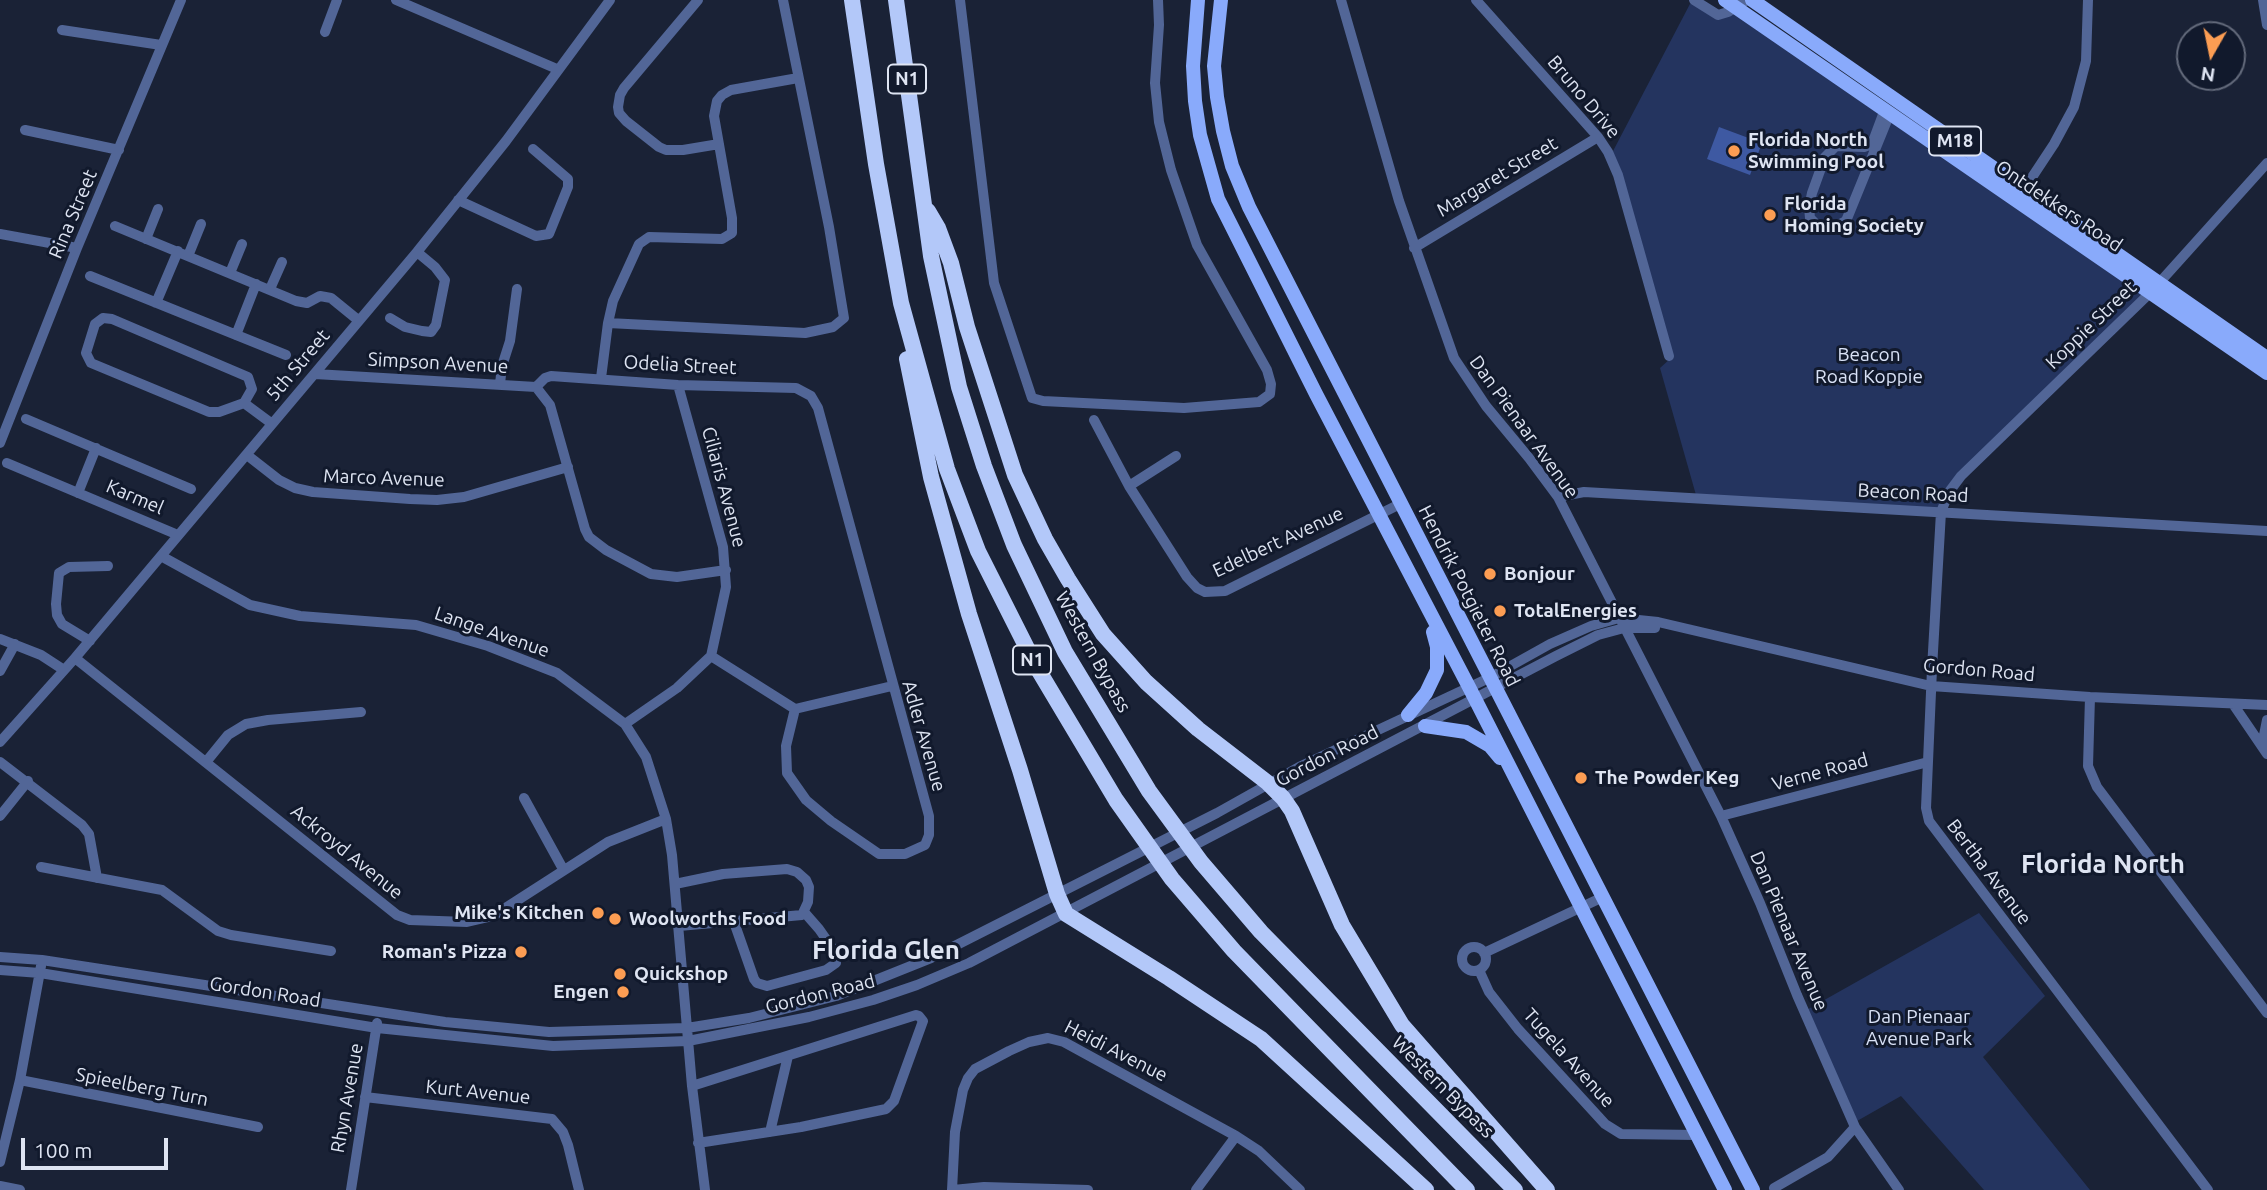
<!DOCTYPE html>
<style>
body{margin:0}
#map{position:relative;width:2267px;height:1190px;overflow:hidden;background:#1a2236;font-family:Ubuntu,sans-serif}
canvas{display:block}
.north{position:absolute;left:2176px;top:21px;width:70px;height:70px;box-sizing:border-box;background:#11192c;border:2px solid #636a7b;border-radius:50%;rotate:189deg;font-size:19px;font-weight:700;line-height:28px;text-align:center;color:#dee4f2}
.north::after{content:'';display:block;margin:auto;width:24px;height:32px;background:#fc9d53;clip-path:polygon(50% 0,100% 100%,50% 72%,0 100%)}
.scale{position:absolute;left:21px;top:1138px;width:147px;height:32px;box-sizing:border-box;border:4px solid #dee4f2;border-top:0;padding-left:9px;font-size:21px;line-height:24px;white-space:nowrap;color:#dee4f2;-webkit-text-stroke:5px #11192c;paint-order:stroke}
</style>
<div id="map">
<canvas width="2267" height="1190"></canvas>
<div class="north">N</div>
<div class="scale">100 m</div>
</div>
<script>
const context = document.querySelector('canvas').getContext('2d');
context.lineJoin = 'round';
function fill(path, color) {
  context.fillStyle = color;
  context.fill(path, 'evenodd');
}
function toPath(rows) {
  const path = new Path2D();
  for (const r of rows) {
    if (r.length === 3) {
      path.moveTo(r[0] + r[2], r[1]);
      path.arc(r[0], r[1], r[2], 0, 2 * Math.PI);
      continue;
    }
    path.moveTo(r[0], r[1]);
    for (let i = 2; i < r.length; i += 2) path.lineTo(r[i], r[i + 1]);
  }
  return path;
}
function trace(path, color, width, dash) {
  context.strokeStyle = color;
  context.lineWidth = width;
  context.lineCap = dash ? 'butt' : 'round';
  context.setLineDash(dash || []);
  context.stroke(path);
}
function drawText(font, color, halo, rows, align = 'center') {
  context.font = font + ' Ubuntu,sans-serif';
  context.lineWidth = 6;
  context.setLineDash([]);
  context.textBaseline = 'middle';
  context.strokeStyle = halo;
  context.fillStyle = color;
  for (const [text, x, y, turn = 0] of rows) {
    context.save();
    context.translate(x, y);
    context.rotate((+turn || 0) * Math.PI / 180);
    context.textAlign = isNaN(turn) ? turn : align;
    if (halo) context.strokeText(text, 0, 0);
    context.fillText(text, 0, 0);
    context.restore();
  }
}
fill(toPath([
 [1691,2,1712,16,1734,13,2144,293,1957,475,1939,509,1696,495,1660,368,1671,358,1612,153],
 [1979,913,2045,996,1983,1057,2090,1190,1984,1190,1901,1096,1850,1125,1803,1012]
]), '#24345f');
fill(toPath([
 [1719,127,1762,143,1750,175,1707,159]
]), '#3e59a2');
trace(toPath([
 [396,0,557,69],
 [698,0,624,88,620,95,618,107,619,113,626,121,659,147,666,150,683,150,719,144],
 [960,0,994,283,1032,398,1043,401,1184,408,1259,402,1270,394,1271,384,1267,370,1197,245,1171,170,1159,122,1155,83,1159,25,1158,0],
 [1341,0,1399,201,1454,358,1486,406,1529,458,1558,497,1721,816,1760,903,1797,995,1855,1127,1899,1190],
 [1476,0,1598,137,1608,152,1618,175,1669,356],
 [1694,0,1718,15,1728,12,1747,0],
 [2263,0,2267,25],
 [62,30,161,45],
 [325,32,337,0],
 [1885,109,1872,144,1864,147,1836,146,1825,157,1812,193,1809,207,1810,218,1818,226,1830,229,1846,221,1890,113],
 [25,130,119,150],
 [2021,194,2054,144,2074,107,2086,61,2088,0],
 [458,200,536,236,549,234,568,187,568,179,533,149],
 [115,226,296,301,307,303,320,296,331,298,358,320],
 [0,234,77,248],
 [146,239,158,209],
 [1414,248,1598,137],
 [188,256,201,224],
 [230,273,242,244],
 [90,276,286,355],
 [270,289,282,262],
 [156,303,178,251],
 [390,318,405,327,422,331,431,332,436,325,445,280,435,267,417,252],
 [608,323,805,333,833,327,844,318,829,227,783,0],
 [236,335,256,284],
 [315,374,536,387,550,405,585,529,589,537,606,550,651,574,677,577,726,570],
 [601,378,608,323,613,301,639,244,649,237,722,239,732,233,732,218,714,116,717,101,722,95,731,90,798,78],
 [500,384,502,366,510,341,517,289],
 [536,387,545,378,551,376,678,385,796,388,811,396,818,408,929,816,929,835,925,845,905,854,879,854,831,821,806,800,787,773,786,746,795,709],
 [244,403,219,412,209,412,91,363,86,353,95,324,103,318,112,319,248,377,252,389,244,403,271,423],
 [26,419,191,489],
 [1094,420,1129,486,1187,577,1197,588,1205,592,1225,591,1400,504],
 [0,443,77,248,181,0],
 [247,455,279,480,295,488,313,492,410,499,437,500,464,497,568,467],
 [7,463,178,535],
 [1129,486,1176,456],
 [78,493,96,448],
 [1558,497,1584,492,2267,531],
 [161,556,250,605,300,616,416,625,488,646,557,673,625,724,646,757,666,819,672,855,692,1086,705,1190],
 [0,639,41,655,64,670],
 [90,641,62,624,57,615,56,604,59,573,69,567,108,566],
 [711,656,795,709,892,686],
 [75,658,397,915,410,920,467,922,493,916,608,842,666,819],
 [0,671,15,644],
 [2090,697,2088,766,2097,787,2267,1013],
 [2233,704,2267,754],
 [625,724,677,688,711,656,726,587,723,547,678,385],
 [0,742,75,658,417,252,506,141,610,0],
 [2265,750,2264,735,2267,720],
 [0,762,82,825,89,834,97,878],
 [206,762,228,735,246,724,268,720,361,712],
 [524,798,563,869],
 [0,816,28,781],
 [1721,816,1928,762],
 [41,867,162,890,218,931,231,935,331,951],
 [675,884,723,874,787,869,797,872,806,880,809,887,808,902,802,915,679,926],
 [734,922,754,979,757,983,767,986,826,970,836,963,833,949,819,929,805,913],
 [1474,959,12],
 [1484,953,1603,897],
 [0,957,42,960,445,1022,549,1032,687,1028,749,1018,836,996,931,958,1217,813,1299,767,1489,678,1550,644,1591,626,1619,618,1658,622,1931,686,2090,697,2267,705],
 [0,970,40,973,377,1028,553,1046,688,1041,809,1017,873,1000,917,985,969,963,1556,656,1598,635,1624,628,1655,628],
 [1479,970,1489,992,1518,1029,1605,1124,1621,1134,1697,1135],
 [20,1080,258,1127],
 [692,1086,916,1015,919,1016,923,1021,894,1101,886,1109,801,1127,698,1143],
 [365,1097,552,1119,563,1132,568,1145,579,1190],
 [770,1132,788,1056],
 [0,1162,20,1080,41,966],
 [0,1186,20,1190],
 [1774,1188,1828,1157,1855,1127],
 [351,1190,377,1023],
 [952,1190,955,1132,963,1090,968,1078,975,1069,1009,1051,1029,1042,1048,1038,1064,1042,1236,1136,1259,1151,1300,1190],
 [953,1190,984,1187,1088,1190],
 [1196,1190,1236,1136],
 [2208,1190,1929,821,1926,808,1932,669,1941,512,1949,492,1961,476,2151,292,2267,163]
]), '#526697', 10);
trace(toPath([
 [1198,0,1193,66,1195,101,1200,135,1218,199,1316,394,1469,687,1725,1190],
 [1221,0,1214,66,1217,97,1223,131,1232,166,1249,207,1753,1190],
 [1725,0,2267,373],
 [1752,0,2267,358],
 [1408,715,1426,693,1437,670,1437,647,1433,632],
 [1425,726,1466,732,1490,746,1500,758]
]), '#89aafb', 14);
trace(toPath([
 [852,0,876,164,901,303,925,390,947,469,978,551,1036,666,1116,800,1172,879,1234,951,1467,1190],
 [896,0,931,256,959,387,984,466,1014,545,1065,652,1149,791,1201,862,1261,932,1515,1190],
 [928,211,938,228,951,263,967,327,1015,475,1045,539,1068,579,1103,634,1146,682,1198,729,1268,783,1283,798,1292,811,1342,925,1402,1025,1547,1190],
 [907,359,931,477,969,614,1020,770,1057,894,1066,914,1169,978,1261,1039,1426,1190]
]), '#b3c8f9', 16);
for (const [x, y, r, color] of [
 [1734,151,7,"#fc9d53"],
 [1770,215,7,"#fc9d53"],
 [1490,574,7,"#fc9d53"],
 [1500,611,7,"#fc9d53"],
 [1581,778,7,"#fc9d53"],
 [598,913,7,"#fc9d53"],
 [615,919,7,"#fc9d53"],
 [521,952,7,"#fc9d53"],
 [620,974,7,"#fc9d53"],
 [623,992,7,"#fc9d53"]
]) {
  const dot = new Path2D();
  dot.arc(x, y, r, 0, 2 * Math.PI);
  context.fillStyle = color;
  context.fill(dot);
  trace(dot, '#11192c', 2.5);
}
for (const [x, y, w] of [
 [907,79,38],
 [1955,141,52],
 [1032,660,38]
]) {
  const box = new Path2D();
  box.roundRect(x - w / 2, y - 14.5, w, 29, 5);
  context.fillStyle = '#11192c';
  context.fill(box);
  trace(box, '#dee4f2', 2);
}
drawText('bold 18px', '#dee4f2', null, [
 ["N1",907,79],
 ["M18",1955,141],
 ["N1",1032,660]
]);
drawText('19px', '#dee4f2', '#11192c', [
 ["Bruno Drive",1584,97,50],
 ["Margaret Street",1497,177,-31],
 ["Ontdekkers Road",2059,206,34],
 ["Rina Street",73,214,-67],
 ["Koppie Street",2091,325,-44],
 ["Simpson Avenue",438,363,3],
 ["5th Street",298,365,-50],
 ["Odelia Street",680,365,3],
 ["Dan Pienaar Avenue",1524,427,54],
 ["Marco Avenue",384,478,2],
 ["Ciliaris Avenue",724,487,75],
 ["Beacon Road",1913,493,3],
 ["Karmel",135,497,23],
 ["Edelbert Avenue",1278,542,-25],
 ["Hendrik Potgieter Road",1469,596,63],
 ["Lange Avenue",492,632,19],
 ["Western Bypass",1093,652,61],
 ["Gordon Road",1979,670,5],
 ["Adler Avenue",924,736,74],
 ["Gordon Road",1327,756,-27],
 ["Verne Road",1820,772,-15],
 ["Ackroyd Avenue",347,852,39],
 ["Bertha Avenue",1989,872,53],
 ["Dan Pienaar Avenue",1789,931,67],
 ["Gordon Road",265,992,9],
 ["Gordon Road",820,994,-14],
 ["Heidi Avenue",1116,1051,27],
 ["Tugela Avenue",1569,1058,48],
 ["Spieelberg Turn",142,1087,11],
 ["Western Bypass",1443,1087,45],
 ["Kurt Avenue",478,1092,6],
 ["Rhyn Avenue",347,1098,-80]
]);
drawText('bold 19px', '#dee4f2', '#11192c', [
 ["Florida North",1748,140],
 ["Swimming Pool",1748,162],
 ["Florida",1784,204],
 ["Homing Society",1784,226],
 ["Bonjour",1504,574],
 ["TotalEnergies",1514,611],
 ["The Powder Keg",1595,778],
 ["Mike's Kitchen",584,913,"right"],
 ["Woolworths Food",629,919],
 ["Roman's Pizza",507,952,"right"],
 ["Quickshop",634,974],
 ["Engen",609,992,"right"]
], 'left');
drawText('19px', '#d9e2f7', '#11192c', [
 ["Beacon",1869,355],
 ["Road Koppie",1869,377],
 ["Dan Pienaar",1919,1017],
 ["Avenue Park",1919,1039]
]);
drawText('bold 26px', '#dee4f2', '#11192c', [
 ["Florida North",2103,864],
 ["Florida Glen",886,950]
]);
</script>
